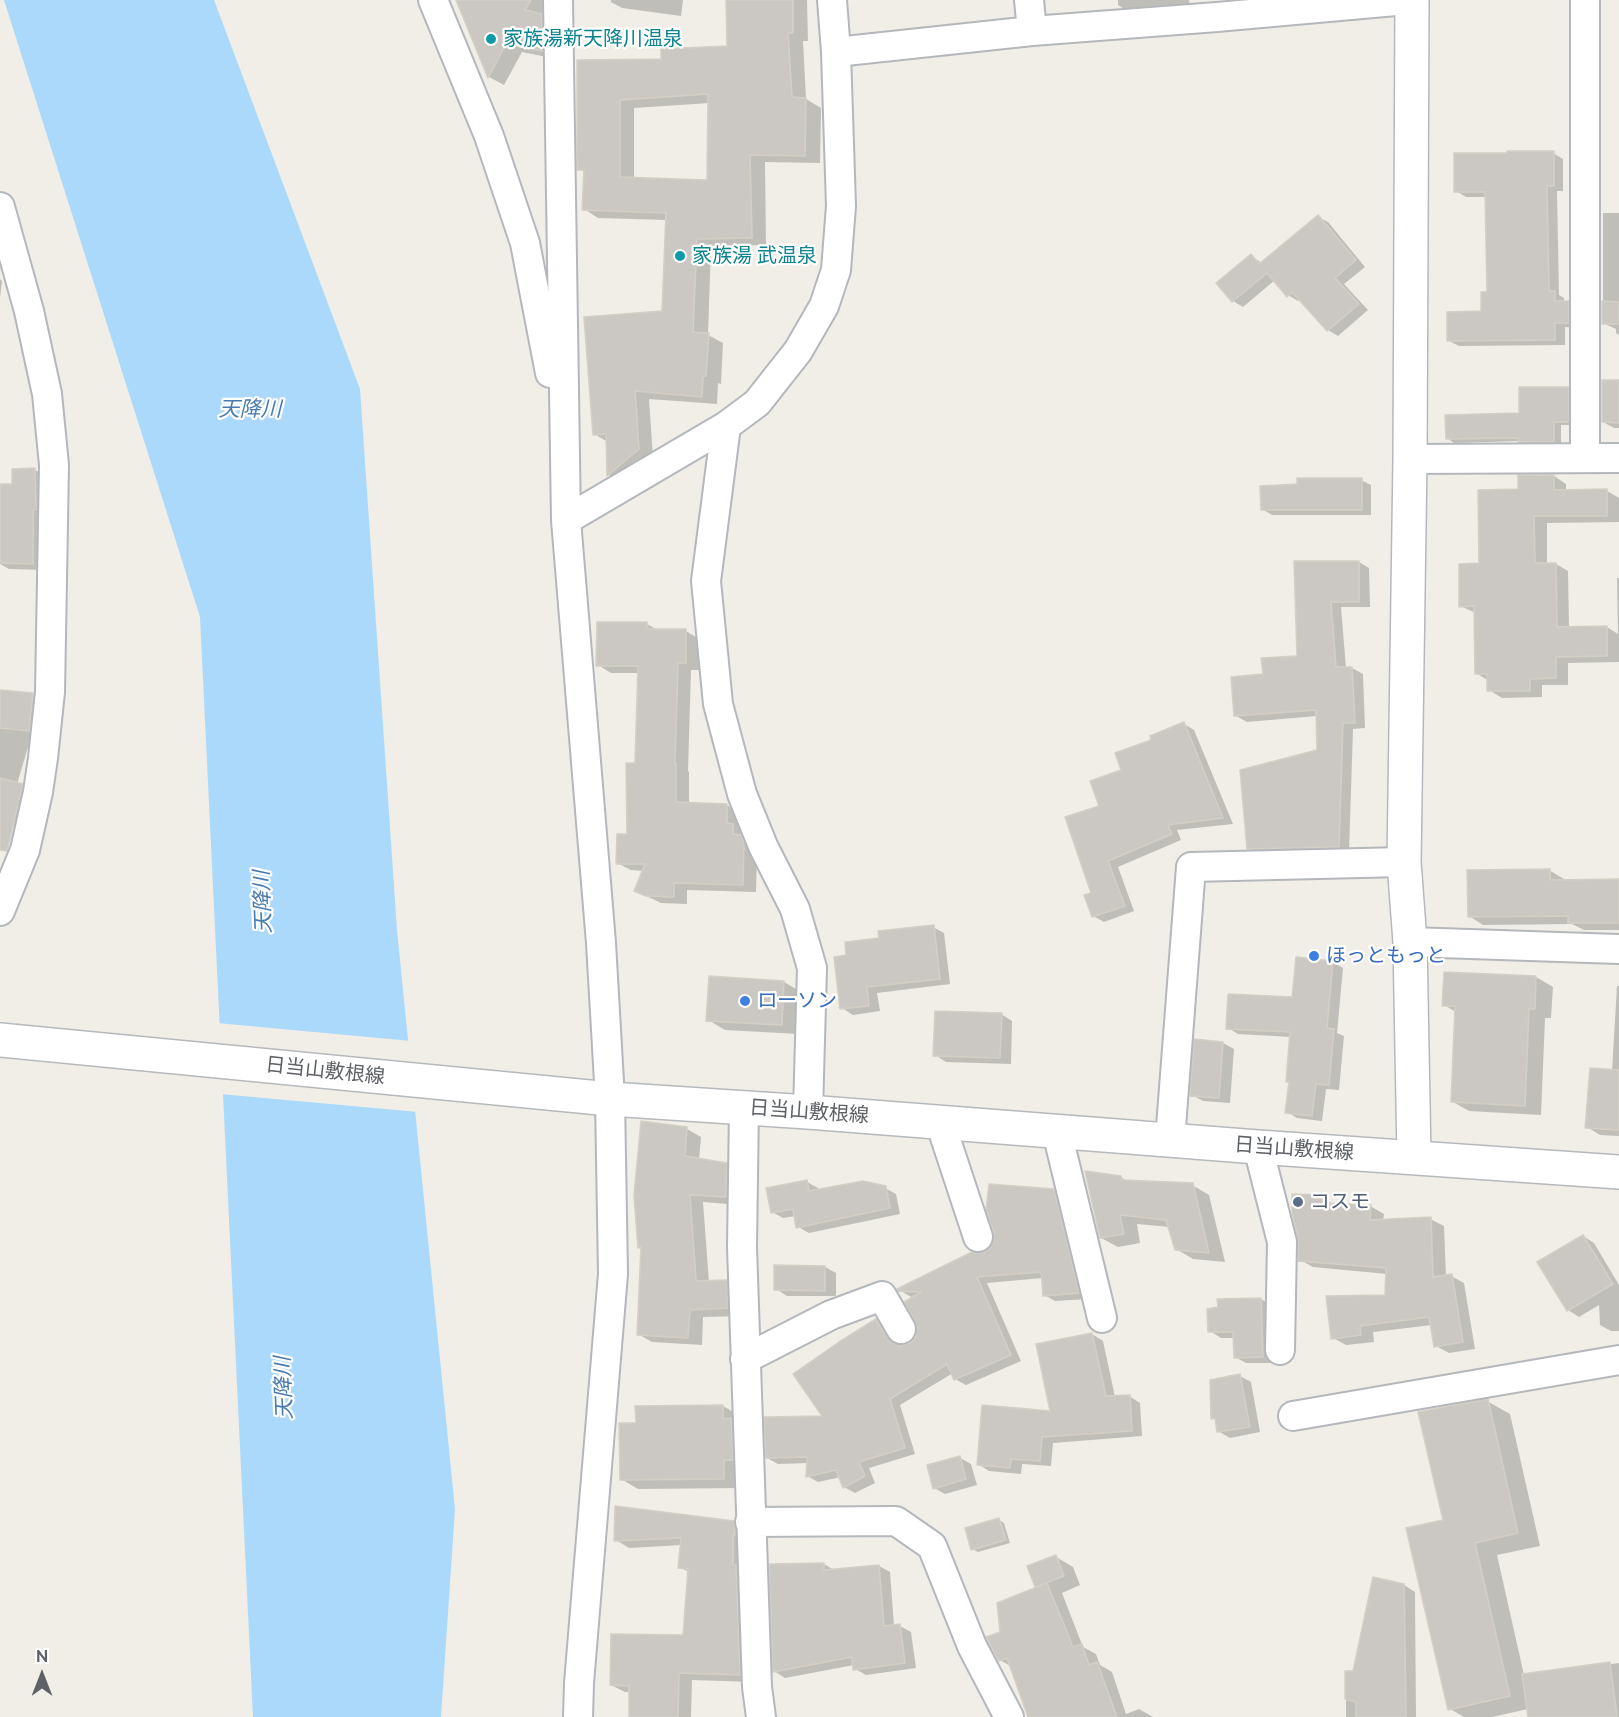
<!DOCTYPE html>
<meta charset="utf-8">
<style>
body{margin:0}
#map{position:relative;width:1619px;height:1717px;overflow:hidden;background:#f0eee7;font-family:Raleway,sans-serif}
canvas{display:block}
.north{position:absolute;left:12px;top:1645px;width:60px;height:60px;-webkit-text-stroke:4px #fff;paint-order:stroke;rotate:0deg;font-size:16px;font-weight:700;line-height:24px;text-align:center;color:#5e6266}
.north::after{content:'';display:block;margin:auto;width:21px;height:27px;background:#5e6266;clip-path:polygon(50% 0,100% 100%,50% 72%,0 100%)}
</style>
<div id="map">
<canvas width="1619" height="1717"></canvas>
<div class="north">N</div>
</div>
<script>
const context = document.querySelector('canvas').getContext('2d');
context.lineJoin = 'round';
function fill(path, color) {
  context.fillStyle = color;
  context.fill(path, 'evenodd');
}
function toPath(rows) {
  const path = new Path2D();
  for (const r of rows) {
    path.moveTo(r[0], r[1]);
    for (let i = 2; i < r.length; i += 2) path.lineTo(r[i], r[i + 1]);
  }
  return path;
}
function trace(path, color, width, dash) {
  context.strokeStyle = color;
  context.lineWidth = width;
  context.lineCap = dash ? 'butt' : 'round';
  context.setLineDash(dash || []);
  context.stroke(path);
}
function drawText(font, color, halo, rows, align = 'center') {
  context.font = font + ' Raleway,"Noto Sans JP",sans-serif';
  context.lineWidth = 4.5;
  context.setLineDash([]);
  context.textBaseline = 'middle';
  context.strokeStyle = halo;
  context.fillStyle = color;
  for (const [text, x, y, turn = 0] of rows) {
    context.save();
    context.translate(x, y);
    context.rotate((+turn || 0) * Math.PI / 180);
    context.textAlign = isNaN(turn) ? turn : align;
    if (halo) context.strokeText(text, 0, 0);
    context.fillText(text, 0, 0);
    context.restore();
  }
}
fill(toPath([
 [4,0,214,0,360,389,397,930,455,1509,441,1717,253,1717,200,617]
]), '#abd9fb');
fill(toPath([
 [217,1023,411,1041,418,1112,220,1094]
]), '#f0eee7');
fill(toPath([
 [458,0,551,0,542,16,557,24,557,59,522,52,504,85,489,77],
 [611,0,683,0,681,16,622,8,611,2],
 [727,0,807,0,808,41,803,41,806,99,821,108,820,163,765,162,766,245,711,246,708,335,723,343,721,384,718,383,717,404,649,399,653,457,623,483,609,475,608,442,594,434,664,313,667,220,598,218,584,209,586,173,579,169,578,61,663,61,728,47],
 [710,103,708,182,634,179,634,108],
 [1118,0,1189,0,1190,9,1129,12,1118,5],
 [1553,153,1563,159,1563,191,1557,191,1559,295,1564,298,1564,302,1568,302,1578,308,1578,328,1565,327,1565,345,1459,346,1449,341,1483,313,1488,293,1487,197,1466,197,1456,191],
 [1603,213,1619,213,1619,335,1616,333,1616,329,1603,323],
 [1318,217,1328,222,1365,267,1344,284,1368,310,1338,336,1328,330,1300,299,1298,301,1288,295,1275,280,1243,307,1233,301,1251,256,1262,263],
 [0,279,2,281,0,298],
 [1619,382,1619,428,1614,428,1603,422],
 [1568,389,1575,393,1575,425,1561,425,1561,445,1527,445,1520,441,1454,443,1447,438,1520,414],
 [35,470,48,477,45,570,9,569,0,564,0,485,14,485],
 [1554,476,1566,484,1566,491,1607,491,1619,498,1619,522,1547,523,1547,564,1556,564,1568,571,1569,628,1607,627,1618,634,1617,578,1619,578,1619,662,1568,663,1568,685,1542,685,1542,697,1502,698,1489,690,1489,681,1476,673,1476,613,1460,606,1480,565,1520,491],
 [1361,480,1371,485,1371,515,1272,515,1262,509],
 [1359,562,1369,568,1370,607,1341,607,1346,668,1352,668,1363,674,1365,728,1353,729,1349,852,1259,854,1249,848,1319,751,1317,716,1247,722,1236,716,1265,676,1298,657,1296,563],
 [647,624,659,631,686,631,699,639,699,670,691,670,688,771,689,772,689,804,727,805,740,813,740,830,746,833,757,852,756,892,687,890,687,904,661,903,636,891,644,871,631,870,617,863,628,836,637,765,640,673,611,673,598,665],
 [0,692,33,695,47,703,43,738,31,737,17,784,36,793,28,830,6,824,0,846],
 [1184,724,1194,730,1233,824,1177,830,1181,840,1118,867,1134,911,1104,922,1093,916,1093,894,1101,807,1123,771,1153,741],
 [1549,870,1564,879,1564,881,1619,881,1619,930,1584,930,1572,924,1483,925,1469,916],
 [933,927,944,933,950,984,877,993,880,1011,853,1015,842,1008,881,940],
 [1333,962,1343,968,1337,1033,1344,1036,1339,1090,1326,1089,1322,1121,1297,1118,1287,1112,1290,1082,1291,1037,1238,1034,1228,1028,1293,999],
 [1536,977,1553,987,1551,1018,1545,1018,1541,1115,1469,1111,1453,1102,1456,1012,1444,1005],
 [784,982,801,992,798,1034,725,1030,708,1020],
 [1617,986,1619,986,1619,1136,1600,1135,1587,1127,1612,1071],
 [1001,1014,1012,1021,1011,1064,946,1062,935,1055],
 [1223,1043,1234,1049,1230,1103,1203,1101,1192,1095],
 [687,1129,701,1137,699,1160,726,1165,740,1173,740,1205,703,1202,709,1282,726,1281,740,1289,741,1316,703,1317,702,1345,652,1342,638,1334,643,1249,639,1247],
 [1120,1177,1128,1181,1192,1185,1209,1195,1225,1262,1193,1259,1176,1249,1170,1227,1137,1224,1140,1243,1118,1247,1101,1238],
 [807,1182,818,1188,818,1191,885,1188,896,1194,900,1214,809,1233,798,1227,796,1216,783,1218,772,1212],
 [1053,1191,1064,1197,1089,1299,1055,1301,1044,1295,1043,1278,987,1283,1021,1361,966,1385,955,1379,953,1373,900,1405,915,1454,869,1468,875,1483,855,1493,844,1487,841,1477,818,1482,807,1476,808,1463,778,1464,767,1458,825,1417,876,1321,887,1327,899,1346,910,1344,916,1339,919,1330,913,1298,899,1290,983,1254],
 [1320,1197,1333,1204,1370,1206,1384,1214,1383,1221,1430,1219,1444,1226,1446,1277,1451,1276,1464,1283,1475,1349,1449,1353,1436,1346,1432,1325,1373,1332,1374,1342,1346,1345,1333,1338,1387,1296,1387,1274,1313,1267,1300,1260],
 [1583,1236,1594,1243,1619,1285,1619,1331,1611,1331,1600,1325,1599,1305,1579,1317,1568,1310],
 [825,1267,836,1273,836,1296,787,1296,776,1289],
 [1261,1299,1272,1306,1274,1363,1246,1363,1235,1357,1235,1338,1221,1338,1210,1331],
 [1092,1334,1103,1341,1115,1397,1129,1396,1140,1403,1142,1436,1053,1443,1051,1466,1022,1464,1021,1474,989,1471,978,1464,1052,1412],
 [1240,1376,1251,1382,1260,1432,1230,1438,1218,1431,1216,1420,1213,1418],
 [1487,1401,1510,1414,1540,1546,1497,1555,1524,1675,1619,1663,1619,1717,1529,1717,1528,1709,1492,1717,1464,1717,1450,1709,1445,1521],
 [723,1406,740,1416,741,1488,638,1489,621,1479,637,1424],
 [960,1458,971,1464,977,1485,945,1494,934,1488],
 [999,1520,1004,1523,1010,1543,978,1552,972,1549],
 [733,1522,747,1530,753,1682,692,1680,691,1717,631,1717,631,1692,625,1692,611,1685,684,1637,690,1573,680,1567,682,1545,629,1548,616,1540],
 [1056,1557,1073,1567,1080,1585,1062,1593,1083,1647,1096,1654,1100,1665,1112,1672,1126,1714,1139,1709,1153,1717,1029,1717,1012,1667,1000,1660,1001,1633,1039,1588,1036,1586],
 [824,1564,834,1570,879,1566,890,1572,894,1626,900,1626,911,1632,916,1668,866,1675,855,1669,854,1665,785,1678,774,1671],
 [1404,1585,1415,1592,1416,1717,1346,1717,1346,1673,1354,1673]
]), '#0003');
const building = toPath([
 [456,0,531,0,525,10,542,14,542,51,506,44,488,78,456,0],
 [726,0,793,0,793,33,788,33,792,97,806,98,805,156,750,155,752,238,697,239,693,332,709,333,706,376,703,376,702,397,635,391,639,449,607,476,606,434,593,435,584,317,662,311,666,213,582,210,584,170,577,170,577,60,661,59,661,49,727,46,726,0],
 [708,94,707,180,620,177,620,100,708,94],
 [1507,151,1554,151,1554,186,1547,186,1549,291,1555,291,1555,301,1569,301,1569,323,1555,323,1555,340,1447,341,1447,312,1481,311,1481,292,1487,292,1485,192,1454,192,1454,153,1507,153,1507,151],
 [1318,215,1356,260,1335,278,1359,304,1327,331,1292,292,1287,297,1267,273,1232,302,1216,283,1251,254,1259,264,1318,215],
 [1602,301,1619,302,1619,324,1602,324,1602,301],
 [1602,380,1619,380,1619,423,1602,422,1602,380],
 [1519,387,1569,387,1569,422,1554,422,1554,442,1518,442,1518,438,1446,439,1445,415,1519,413,1519,387],
 [35,468,36,510,33,510,33,564,0,563,0,484,12,484,12,469,35,468],
 [1518,475,1554,475,1554,490,1607,489,1607,516,1534,516,1535,563,1556,563,1557,627,1607,626,1607,656,1556,657,1556,678,1530,679,1530,691,1487,691,1487,674,1475,674,1474,606,1459,607,1459,564,1479,563,1478,490,1518,489,1518,475],
 [1297,478,1362,478,1362,510,1261,510,1260,486,1297,484,1297,478],
 [1294,561,1359,561,1359,602,1331,602,1336,667,1352,667,1355,723,1343,723,1339,847,1247,849,1240,770,1317,750,1316,710,1234,716,1231,677,1263,674,1261,658,1297,656,1294,561],
 [597,622,647,622,647,629,686,629,686,663,678,663,675,763,676,763,676,802,727,804,727,823,733,824,733,834,741,835,744,843,743,885,674,883,674,897,646,896,634,891,645,864,616,864,617,834,627,834,626,763,635,763,638,666,596,666,597,622],
 [0,690,33,693,29,731,0,728,0,690],
 [1184,722,1223,818,1168,825,1172,834,1108,861,1125,906,1092,917,1084,895,1091,893,1065,817,1099,806,1090,781,1121,770,1115,753,1151,740,1150,736,1184,722],
 [0,778,23,784,7,851,0,850,0,778],
 [1550,869,1550,880,1619,879,1619,923,1568,923,1568,916,1468,917,1467,870,1550,869],
 [934,925,940,979,867,987,869,1006,840,1009,834,957,846,955,845,942,879,938,878,931,934,925],
 [1296,957,1333,961,1327,1028,1334,1029,1329,1085,1316,1084,1312,1116,1285,1113,1289,1082,1286,1082,1290,1032,1226,1029,1228,994,1292,997,1296,957],
 [1444,972,1536,976,1535,1009,1529,1009,1525,1106,1451,1102,1455,1006,1442,1006,1444,972],
 [709,976,784,981,782,1025,706,1021,709,976],
 [935,1011,1002,1013,1000,1058,933,1056,935,1011],
 [1194,1039,1223,1042,1219,1098,1190,1096,1194,1039],
 [1590,1068,1619,1070,1619,1130,1585,1128,1590,1068],
 [641,1121,687,1127,685,1156,727,1163,726,1197,690,1195,696,1281,727,1280,728,1308,690,1310,688,1338,637,1335,641,1247,638,1248,634,1195,641,1121],
 [1085,1171,1121,1176,1122,1180,1193,1183,1209,1253,1175,1250,1166,1220,1120,1215,1124,1234,1100,1238,1085,1171],
 [807,1180,809,1191,863,1181,886,1186,890,1208,796,1228,793,1209,771,1213,766,1188,807,1180],
 [989,1184,1054,1189,1079,1293,1043,1296,1041,1272,977,1277,1011,1355,954,1380,947,1364,890,1399,905,1448,859,1462,865,1476,843,1488,836,1470,806,1477,807,1457,766,1458,764,1417,822,1416,793,1374,839,1342,876,1319,887,1337,892,1343,900,1345,910,1343,916,1337,917,1328,915,1321,904,1302,921,1292,898,1291,897,1289,972,1252,983,1253,991,1247,994,1240,994,1232,986,1210,989,1184],
 [1292,1194,1320,1195,1325,1203,1371,1205,1370,1220,1431,1217,1433,1277,1452,1274,1463,1342,1434,1347,1429,1317,1360,1326,1361,1335,1331,1339,1326,1296,1385,1295,1386,1268,1298,1261,1298,1238,1292,1212,1292,1194],
 [1583,1235,1613,1284,1567,1311,1537,1262,1583,1235],
 [774,1265,825,1266,825,1291,774,1290,774,1265],
 [1261,1298,1263,1357,1234,1358,1233,1332,1208,1332,1207,1309,1218,1307,1217,1299,1261,1298],
 [1092,1333,1106,1396,1130,1395,1132,1431,1042,1437,1040,1461,1011,1459,1010,1468,977,1465,982,1405,1050,1411,1036,1344,1092,1333],
 [1240,1374,1250,1427,1217,1432,1215,1418,1211,1419,1210,1380,1240,1374],
 [1488,1399,1518,1533,1475,1543,1510,1696,1448,1710,1406,1528,1443,1520,1418,1412,1488,1399],
 [723,1405,723,1419,731,1418,733,1460,724,1460,724,1479,620,1480,619,1423,636,1423,635,1406,723,1405],
 [960,1456,966,1479,933,1489,927,1465,960,1456],
 [615,1506,734,1521,735,1535,733,1535,733,1565,736,1565,740,1675,679,1673,678,1717,629,1717,629,1686,610,1685,611,1634,683,1635,688,1569,678,1568,681,1538,614,1541,615,1506],
 [999,1518,1006,1540,971,1550,965,1528,999,1518],
 [1056,1555,1064,1576,1035,1587,1027,1566,1056,1555],
 [824,1563,824,1570,879,1565,884,1626,900,1624,905,1663,853,1670,852,1657,773,1672,769,1564,824,1563],
 [1373,1577,1404,1584,1406,1717,1356,1717,1356,1702,1345,1699,1345,1671,1353,1671,1373,1577],
 [1047,1583,1073,1647,1082,1644,1089,1665,1097,1662,1117,1717,1028,1717,1007,1658,999,1661,987,1639,986,1637,1000,1632,997,1603,1047,1583],
 [1610,1662,1617,1717,1528,1717,1522,1674,1610,1662]
]);
fill(building, '#cbc8c4');
trace(building, '#d4cfc5', 1.5);
const street = toPath([
 [433,0,489,136,525,243,550,373],
 [558,0,566,520,601,943,610,1099,613,1274,579,1683,578,1717],
 [1029,0,1032,31],
 [836,52,1032,31,1217,17,1407,0],
 [0,207,29,311,47,394,54,465,50,692,43,758,38,792,25,850,0,911],
 [726,426,706,581,718,704,742,794,763,846,795,909,812,968,808,1112],
 [1585,458,1585,0],
 [1410,459,1619,458],
 [566,520,726,426,757,403,798,351,824,306,836,270,841,206,836,52,832,0],
 [1410,942,1619,949],
 [744,1108,742,1247,757,1687,761,1717],
 [940,1122,978,1237],
 [1057,1132,1102,1318],
 [1170,1140,1191,867,1404,862],
 [1258,1147,1282,1242,1280,1350],
 [745,1359,831,1315,882,1296,901,1329],
 [1293,1416,1619,1360],
 [750,1522,896,1521,932,1546,972,1646,1009,1717]
]);
const secondary = toPath([
 [1412,0,1410,459,1404,862,1410,942,1414,1157],
 [0,1040,610,1099,808,1112,1258,1147,1619,1172]
]);
trace(street, '#b4b7bb', 32);
trace(secondary, '#b5b9bd', 36);
trace(street, '#fff', 28);
trace(secondary, '#fff', 33);
for (const [x, y, r, color] of [
 [491,39,6,"#0f9aa8"],
 [680,256,6,"#0f9aa8"],
 [1314,956,6,"#3f7fe0"],
 [745,1001,6,"#3f7fe0"],
 [1298,1202,6,"#5c6f8a"]
]) {
  const dot = new Path2D();
  dot.arc(x, y, r, 0, 2 * Math.PI);
  context.fillStyle = color;
  context.fill(dot);
  trace(dot, '#fff', 2);
}
drawText('20px', '#0d838f', '#fff', [
 ["家族湯新天降川温泉",503,39],
 ["家族湯 武温泉",692,256]
], 'left');
drawText('20px', '#366cbe', '#fff', [
 ["ほっともっと",1326,956],
 ["ローソン",757,1001]
], 'left');
drawText('20px', '#5e6266', '#fff', [
 ["日当山敷根線",325,1071,6],
 ["日当山敷根線",809,1112,4],
 ["日当山敷根線",1294,1149,4]
]);
drawText('20px', '#4e5e75', '#fff', [
 ["コスモ",1310,1202]
], 'left');
drawText('italic 21px', '#477aae', '#fff', [
 ["天降川",250,410],
 ["天降川",263,902,-92],
 ["天降川",284,1388,-92]
]);
</script>
